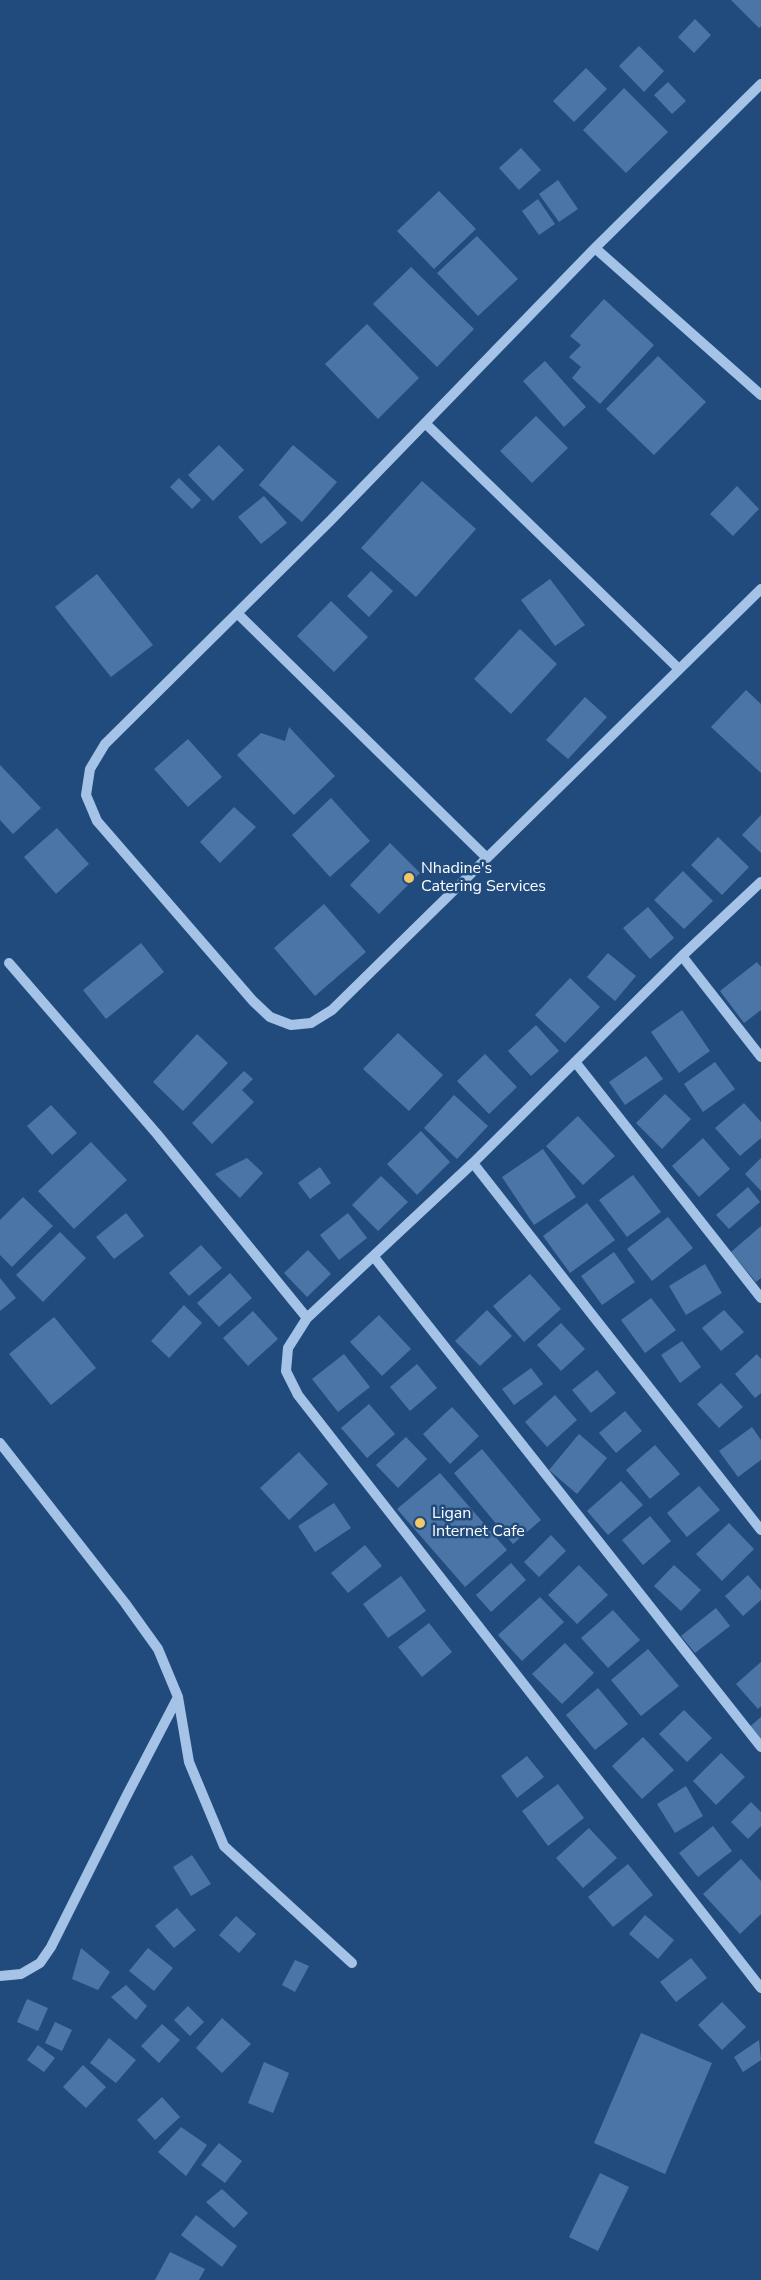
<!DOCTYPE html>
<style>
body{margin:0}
canvas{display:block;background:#214b7d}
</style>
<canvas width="761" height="2280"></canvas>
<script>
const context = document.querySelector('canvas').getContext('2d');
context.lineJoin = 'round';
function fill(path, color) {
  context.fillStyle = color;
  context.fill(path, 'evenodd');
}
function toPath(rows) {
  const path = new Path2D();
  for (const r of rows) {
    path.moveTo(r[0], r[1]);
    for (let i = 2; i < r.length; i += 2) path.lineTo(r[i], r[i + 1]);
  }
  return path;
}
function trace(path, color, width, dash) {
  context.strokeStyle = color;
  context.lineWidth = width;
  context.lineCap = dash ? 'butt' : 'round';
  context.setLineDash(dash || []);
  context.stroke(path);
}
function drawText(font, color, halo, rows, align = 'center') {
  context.font = font + ' "Nunito Sans",sans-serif';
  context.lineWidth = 5;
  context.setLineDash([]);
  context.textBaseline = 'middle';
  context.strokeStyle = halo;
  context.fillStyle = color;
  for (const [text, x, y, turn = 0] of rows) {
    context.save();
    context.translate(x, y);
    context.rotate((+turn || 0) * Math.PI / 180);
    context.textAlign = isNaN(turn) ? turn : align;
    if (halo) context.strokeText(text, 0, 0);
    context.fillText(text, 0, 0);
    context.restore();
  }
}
fill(toPath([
 [731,0,761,0,761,26,759,28],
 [695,19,711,35,694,53,678,37],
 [639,46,664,71,644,92,619,66],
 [586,68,607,89,574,122,553,101],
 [668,82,686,101,672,114,654,95],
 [624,88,668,132,626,173,583,130],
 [521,148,541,170,519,190,499,168],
 [558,180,578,209,559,222,539,194],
 [439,191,476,229,434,269,397,231],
 [538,199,555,224,539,235,522,211],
 [477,236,518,279,478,316,437,273],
 [411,267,474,329,437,367,373,304],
 [604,299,654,345,600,404,572,378,581,367,569,357,581,345,570,336],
 [367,324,419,378,378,419,325,364],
 [658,356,706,402,654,455,606,409],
 [545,361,586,407,564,427,523,381],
 [536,416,568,448,532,483,500,451],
 [219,445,244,470,213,501,188,475],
 [293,445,337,482,302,522,259,485],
 [179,478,201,500,192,509,170,487],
 [422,481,476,529,416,597,361,548],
 [737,486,759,509,733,536,710,514],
 [264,496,287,523,261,544,238,517],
 [371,571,393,591,369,617,347,596],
 [97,574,153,645,111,677,55,607],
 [550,579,585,625,555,646,521,600],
 [331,601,368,637,334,672,297,636],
 [520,629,557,664,511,714,474,679],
 [746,690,761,704,761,773,711,727],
 [585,697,607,717,568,759,546,740],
 [289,727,335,776,294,815,237,755,261,733,285,741],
 [188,739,222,777,188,807,154,769],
 [0,765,41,808,13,834,0,820],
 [331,798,370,841,330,877,292,835],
 [234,807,256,827,220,863,200,842],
 [761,815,761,853,742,835],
 [57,828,89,864,56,894,24,857],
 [718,837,749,867,722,895,691,865],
 [390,843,420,873,379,914,350,885],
 [683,871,713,901,684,929,654,900],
 [324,904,366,952,315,996,274,948],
 [648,907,674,938,650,959,623,928],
 [141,943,164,972,106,1019,83,990],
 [608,953,636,976,615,1001,587,977],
 [757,962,761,967,761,1010,744,1023,720,991],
 [570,978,600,1007,565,1043,535,1015],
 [682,1010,710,1051,679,1073,651,1032],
 [536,1025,559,1051,531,1076,508,1051],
 [398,1033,443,1075,409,1111,363,1069],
 [197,1034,228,1063,183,1111,153,1082],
 [485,1054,517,1087,489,1114,457,1081],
 [646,1056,663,1079,625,1105,609,1082],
 [715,1062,735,1089,703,1112,684,1084],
 [244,1071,253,1079,242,1090,254,1102,212,1144,192,1123],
 [665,1094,691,1119,662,1149,636,1123],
 [454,1095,488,1126,457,1159,424,1128],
 [744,1103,761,1122,761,1138,740,1156,715,1128],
 [51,1105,77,1133,52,1155,27,1126],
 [578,1116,615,1156,583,1185,546,1146],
 [421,1131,450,1162,417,1195,387,1164],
 [703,1138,730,1169,699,1197,672,1166],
 [91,1142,127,1180,74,1229,38,1191],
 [543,1149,576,1197,534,1225,502,1177],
 [247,1158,263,1173,240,1198,215,1174],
 [761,1158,761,1191,745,1174],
 [320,1167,331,1183,310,1199,298,1183],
 [633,1175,661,1212,627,1237,599,1200],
 [381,1176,408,1202,378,1231,352,1205],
 [748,1187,760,1202,729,1229,716,1215],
 [23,1197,53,1226,12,1267,0,1255,0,1220],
 [587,1203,615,1240,570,1273,543,1236],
 [126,1213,144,1236,114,1259,96,1237],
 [348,1213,367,1238,339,1260,320,1235],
 [668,1217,693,1248,652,1281,627,1249],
 [761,1226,761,1278,756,1282,731,1252],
 [60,1232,86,1258,43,1302,16,1275],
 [201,1245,222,1268,189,1296,169,1273],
 [308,1250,331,1274,307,1297,284,1273],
 [614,1252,635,1282,602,1305,581,1276],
 [705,1264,722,1293,686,1315,669,1286],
 [230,1273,252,1298,219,1327,197,1303],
 [530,1274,561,1309,524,1342,493,1306],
 [0,1278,16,1298,0,1311],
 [651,1298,676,1330,645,1353,621,1320],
 [184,1305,202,1323,169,1358,151,1341],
 [487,1310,512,1336,480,1366,455,1341],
 [724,1310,744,1332,721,1351,702,1328],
 [253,1311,278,1339,248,1366,223,1338],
 [379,1315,411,1349,382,1376,350,1342],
 [54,1317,96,1368,51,1405,9,1354],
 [561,1323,585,1349,561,1371,537,1345],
 [682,1341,701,1367,680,1383,661,1355],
 [344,1354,370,1387,338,1412,312,1379],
 [757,1354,761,1359,761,1393,755,1398,735,1374],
 [417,1364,437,1388,410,1411,390,1387],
 [531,1368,543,1384,514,1405,502,1389],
 [597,1370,616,1393,591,1413,572,1390],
 [721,1383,743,1407,719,1428,697,1404],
 [555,1395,577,1420,547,1447,525,1422],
 [369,1404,395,1434,367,1458,341,1428],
 [452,1407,479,1436,450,1464,423,1434],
 [625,1411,642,1431,616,1453,599,1433],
 [752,1427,761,1440,761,1460,738,1477,719,1451],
 [579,1434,607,1458,577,1494,549,1470],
 [406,1437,427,1459,398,1488,376,1465],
 [655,1445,680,1474,650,1499,626,1470],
 [482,1449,541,1520,513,1544,454,1473],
 [299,1452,328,1484,289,1520,260,1488],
 [440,1473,507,1550,465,1587,397,1509],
 [621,1481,643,1505,608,1535,587,1511],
 [699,1486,720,1510,687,1537,667,1513],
 [334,1503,351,1528,315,1552,298,1526],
 [650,1516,671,1541,643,1565,622,1540],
 [729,1523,754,1549,722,1581,696,1554],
 [551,1535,566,1551,539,1577,524,1562],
 [365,1545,382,1566,348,1593,331,1573],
 [511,1563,526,1580,491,1612,476,1595],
 [579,1565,608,1595,577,1624,548,1595],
 [674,1565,701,1590,681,1611,654,1586],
 [748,1575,761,1590,761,1600,743,1616,725,1596],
 [401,1576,426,1611,388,1638,363,1604],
 [540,1597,564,1622,522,1661,498,1635],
 [716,1608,730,1626,695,1653,681,1636],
 [613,1610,640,1640,608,1668,581,1638],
 [429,1623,452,1652,422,1677,398,1647],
 [565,1643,594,1673,562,1704,532,1674],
 [648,1649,679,1686,641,1716,611,1680],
 [761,1662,761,1706,758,1709,736,1684],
 [598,1688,628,1724,595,1750,566,1715],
 [684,1710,712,1738,687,1762,659,1734],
 [761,1717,761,1745,747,1729],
 [643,1737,674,1770,642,1799,612,1766],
 [721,1753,745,1777,716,1805,693,1781],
 [527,1756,544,1777,517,1798,501,1776],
 [558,1784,584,1818,548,1846,522,1811],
 [686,1786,703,1816,675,1833,657,1804],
 [751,1802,761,1812,761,1826,748,1839,731,1822],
 [713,1826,732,1851,698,1877,679,1853],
 [589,1828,617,1858,583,1888,556,1858],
 [192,1855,211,1884,191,1896,173,1867],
 [741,1859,761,1881,761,1914,740,1934,703,1894],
 [628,1864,653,1895,613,1927,588,1897],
 [177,1908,196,1930,174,1948,155,1926],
 [645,1915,674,1940,658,1959,629,1934],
 [236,1916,256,1934,239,1953,219,1935],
 [81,1948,110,1972,98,1990,72,1979],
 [148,1948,173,1968,154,1991,129,1971],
 [691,1958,707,1978,676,2002,660,1982],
 [295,1960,309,1966,295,1992,282,1985],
 [126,1985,147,2006,136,2020,111,1997],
 [27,1999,48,2008,38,2031,17,2022],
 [722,2002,746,2027,722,2050,698,2025],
 [188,2006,204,2022,190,2036,174,2020],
 [222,2018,251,2044,222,2073,196,2048],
 [55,2022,72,2030,62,2051,45,2043],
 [162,2024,180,2040,159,2063,141,2046],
 [641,2033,712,2063,665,2174,594,2143],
 [109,2038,136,2060,116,2083,90,2063],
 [759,2040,761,2060,743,2072,734,2057],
 [38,2045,55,2058,44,2072,27,2060],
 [264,2062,289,2073,273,2113,248,2103],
 [83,2065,106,2087,86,2108,63,2087],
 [162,2097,180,2117,155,2140,137,2120],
 [181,2127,207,2145,186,2176,158,2152],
 [219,2143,242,2161,225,2183,201,2165],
 [600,2173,629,2187,598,2251,569,2237],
 [222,2189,248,2213,234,2228,206,2202],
 [196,2215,237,2246,222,2267,181,2235],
 [170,2252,205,2269,199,2280,155,2280]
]), '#4a75a6');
trace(toPath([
 [761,84,595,248,331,520,105,744,90,769,86,795,97,821,253,1001,270,1017,291,1025,311,1023,332,1010,761,589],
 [595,248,761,395],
 [425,423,679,669],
 [238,614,486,857],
 [761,882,682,956,473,1163,307,1318,288,1348,286,1371,298,1395,761,1988],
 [682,956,761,1057],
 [9,963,157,1134,307,1318],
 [576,1063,761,1298],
 [473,1163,761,1530],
 [374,1257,761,1747],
 [0,1443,125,1603,158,1649,178,1697,189,1762,224,1846,352,1963],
 [0,1976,21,1974,40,1963,51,1947,127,1795,178,1697]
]), '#a5c3e6', 10);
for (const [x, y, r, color] of [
 [409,878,6,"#f3c866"],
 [420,1523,6,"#f3c866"]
]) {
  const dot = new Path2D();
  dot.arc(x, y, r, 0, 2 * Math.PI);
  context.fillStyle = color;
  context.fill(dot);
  trace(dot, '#214b7d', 2);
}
drawText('16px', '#fff', '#214b7d', [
 ["Nhadine's",421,869],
 ["Catering Services",421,887],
 ["Ligan",432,1514],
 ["Internet Cafe",432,1532]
], 'left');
</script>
